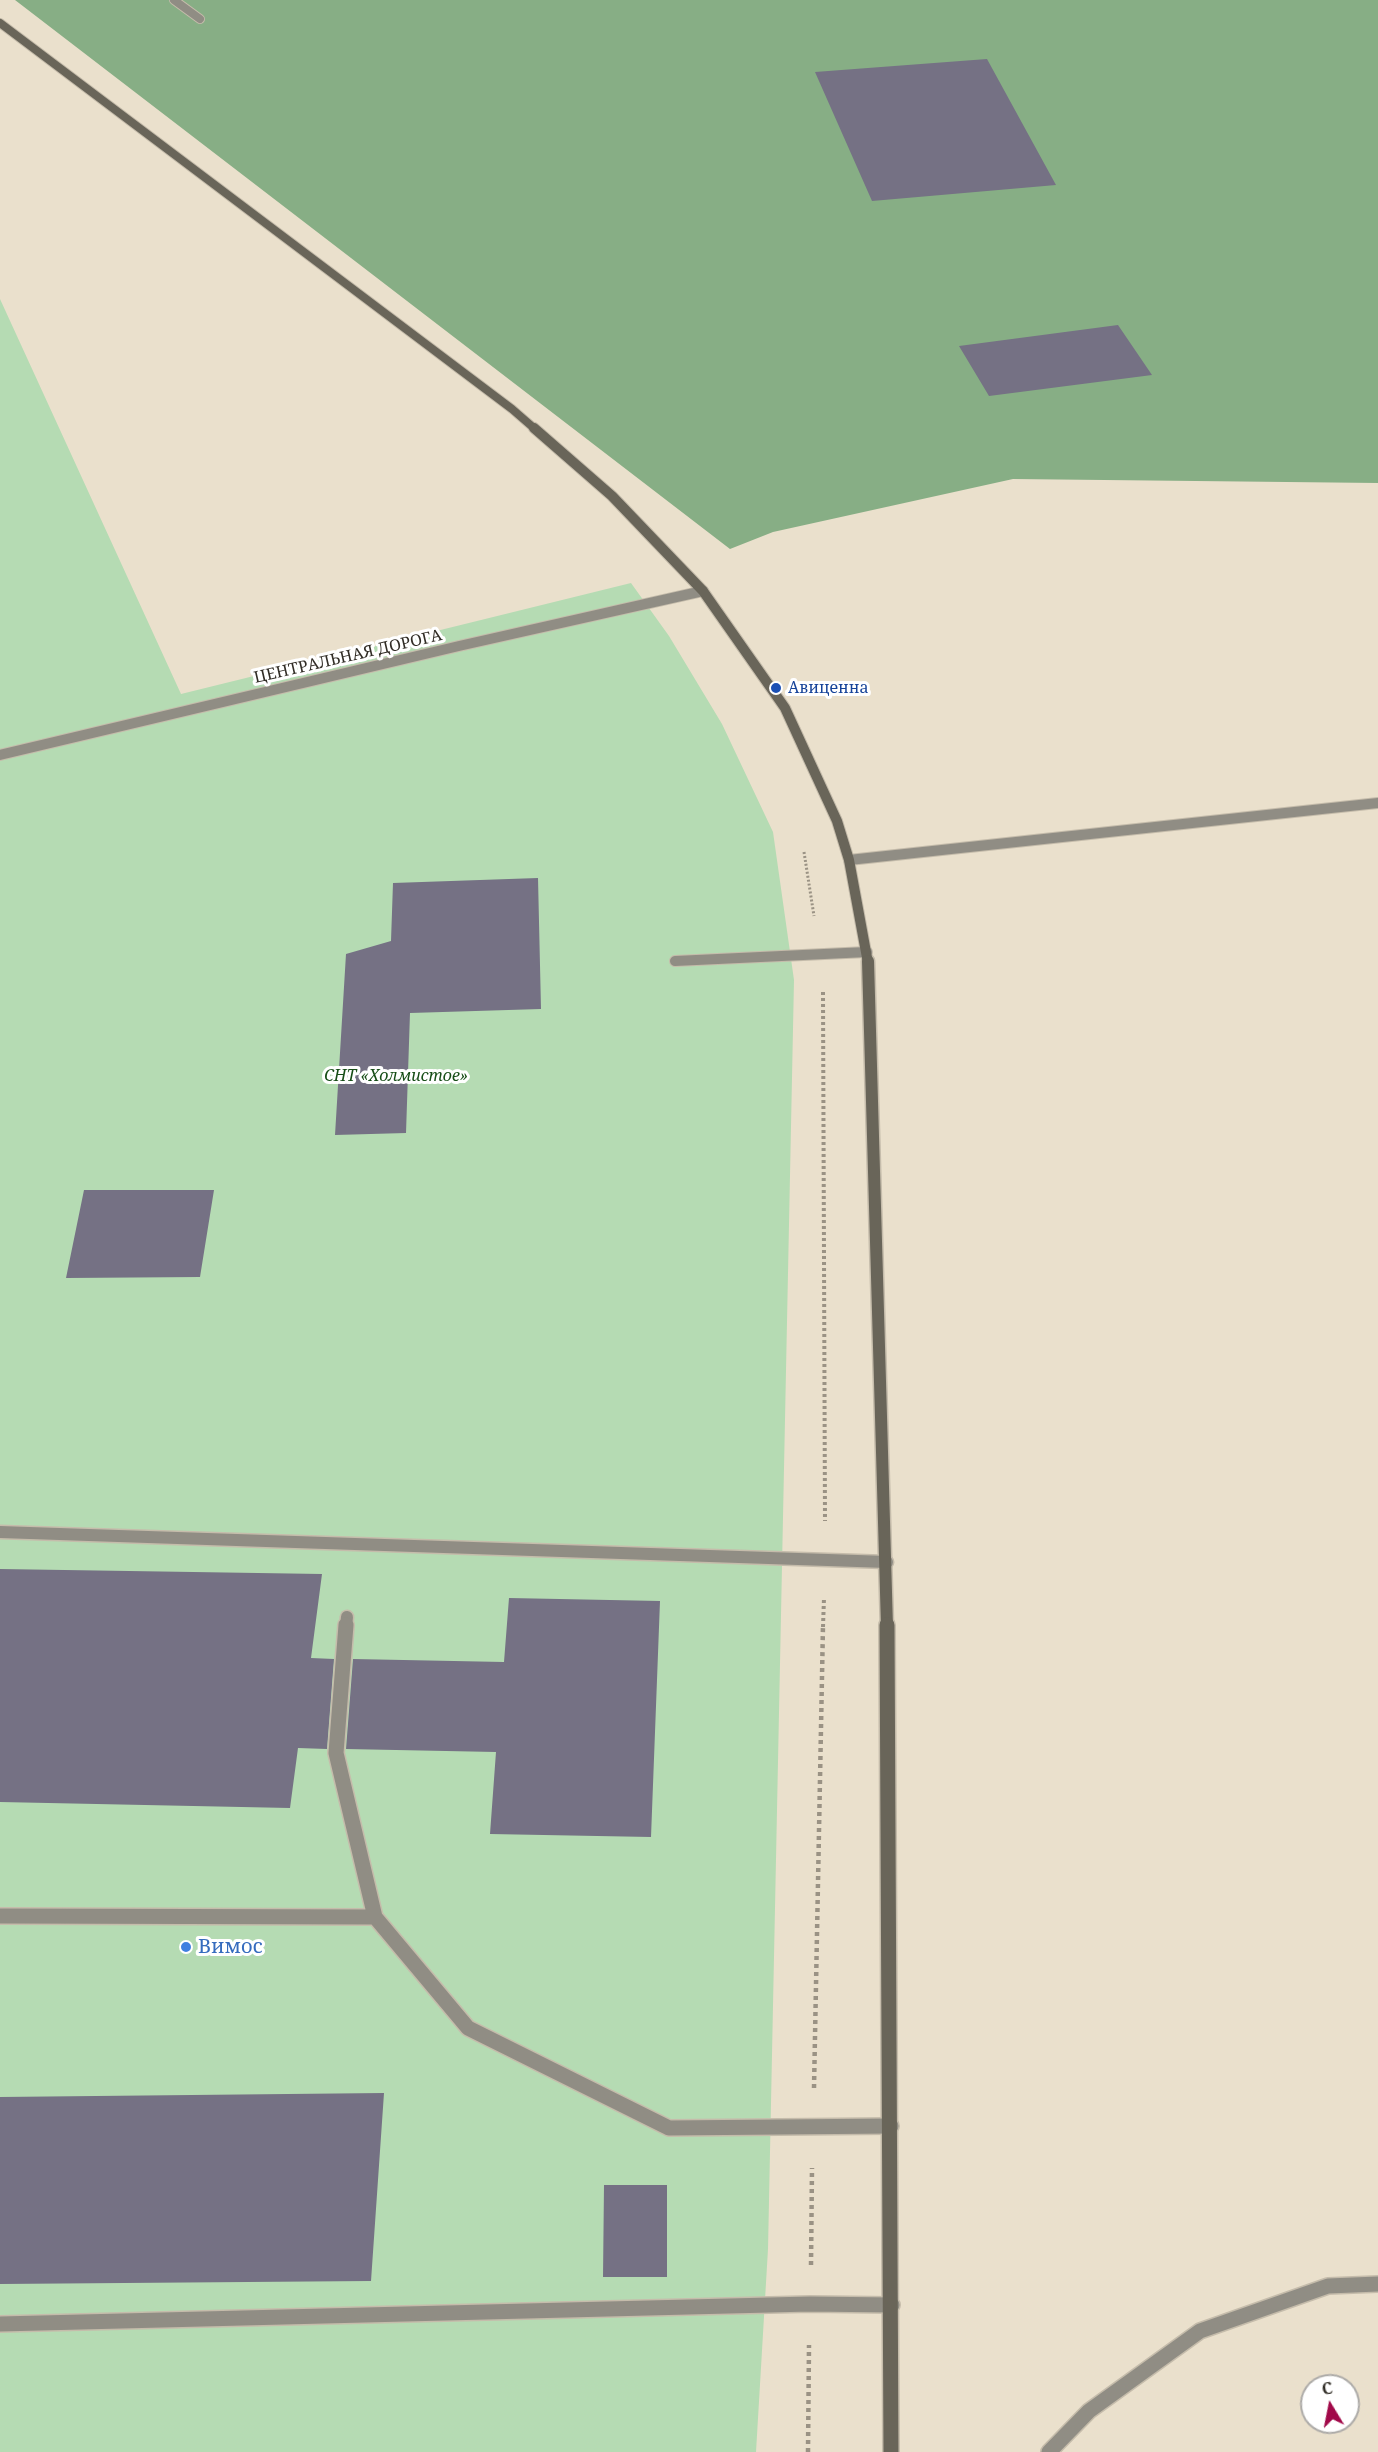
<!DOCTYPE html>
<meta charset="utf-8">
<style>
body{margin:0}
#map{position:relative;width:1378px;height:2452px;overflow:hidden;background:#eae0cc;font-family:"Noto Serif",serif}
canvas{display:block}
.north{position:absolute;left:1300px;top:2374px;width:60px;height:60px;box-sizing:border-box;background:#fff;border:2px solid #adaba8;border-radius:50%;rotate:350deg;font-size:16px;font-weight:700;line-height:24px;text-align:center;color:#312d26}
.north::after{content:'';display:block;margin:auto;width:21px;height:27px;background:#a10949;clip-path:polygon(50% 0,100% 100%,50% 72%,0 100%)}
</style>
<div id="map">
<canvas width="1378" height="2452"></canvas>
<div class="north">С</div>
</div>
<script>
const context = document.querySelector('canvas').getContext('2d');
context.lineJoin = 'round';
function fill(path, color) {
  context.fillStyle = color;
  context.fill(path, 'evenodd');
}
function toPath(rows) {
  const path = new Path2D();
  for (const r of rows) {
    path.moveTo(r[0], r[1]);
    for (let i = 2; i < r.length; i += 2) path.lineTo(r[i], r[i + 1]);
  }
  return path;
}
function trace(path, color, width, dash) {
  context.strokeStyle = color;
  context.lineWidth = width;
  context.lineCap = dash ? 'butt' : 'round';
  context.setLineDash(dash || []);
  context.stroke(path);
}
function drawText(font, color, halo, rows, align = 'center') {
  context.font = font + ' "Noto Serif",serif';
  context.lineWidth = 6;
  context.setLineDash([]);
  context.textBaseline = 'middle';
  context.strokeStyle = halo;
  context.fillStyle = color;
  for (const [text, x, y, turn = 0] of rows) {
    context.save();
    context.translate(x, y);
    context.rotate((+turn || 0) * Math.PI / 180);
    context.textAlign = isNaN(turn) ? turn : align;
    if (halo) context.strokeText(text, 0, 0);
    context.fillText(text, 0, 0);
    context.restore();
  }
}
fill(toPath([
 [0,299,181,694,631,583,669,636,722,724,773,832,794,980,768,2249,756,2452,0,2452]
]), '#b5dbb3');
fill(toPath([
 [15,0,1378,0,1378,483,1013,479,773,532,730,549]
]), '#87ae85');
fill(toPath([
 [987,59,1056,185,872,201,815,72],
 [1118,325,1152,375,989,396,959,346],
 [538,878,541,1009,410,1013,406,1133,335,1135,346,954,391,941,393,883],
 [84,1190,214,1190,200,1277,66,1278],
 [0,1569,322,1574,311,1658,334,1659,327,1749,298,1748,290,1808,0,1802],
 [509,1598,660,1601,651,1837,490,1834,496,1752,346,1749,353,1659,504,1662],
 [384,2093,371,2281,0,2284,0,2097],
 [604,2185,667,2185,667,2277,603,2277]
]), '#757184');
const serviceFar3 = toPath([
 [174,0,200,19]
]);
const serviceFar2 = toPath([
 [849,860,1378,803],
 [675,961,867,952]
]);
const serviceFar1 = toPath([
 [346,1627,347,1617]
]);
const service = toPath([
 [346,1625,336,1753,375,1917],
 [0,1916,375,1917,468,2028,669,2128,891,2126],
 [1049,2452,1089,2411,1200,2331,1328,2286,1378,2284]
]);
const minorFar2 = toPath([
 [0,755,459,646,703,591]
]);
const minorFar1 = toPath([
 [0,1532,887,1562]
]);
const minor = toPath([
 [0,2324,810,2304,892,2305]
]);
const secondaryFar3 = toPath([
 [0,23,512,409,535,429]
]);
const secondaryFar2 = toPath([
 [534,428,612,496,703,591,785,708,837,821,849,860,868,963]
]);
const secondaryFar1 = toPath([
 [868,961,887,1627]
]);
const secondary = toPath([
 [887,1625,891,2452]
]);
trace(serviceFar3, '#c5bcab', 10);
trace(serviceFar2, '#c5bcab', 12);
trace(serviceFar1, '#c5bcab', 15);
trace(service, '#c5bcab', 18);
trace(minorFar2, '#c5bcab', 12);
trace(minorFar1, '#c5bcab', 15);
trace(minor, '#c5bcab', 18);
trace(secondaryFar3, '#c5bcab', 10);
trace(secondaryFar2, '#c5bcab', 12);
trace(secondaryFar1, '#c5bcab', 15);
trace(secondary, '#c5bcab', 18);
trace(toPath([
 [804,852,814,916]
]), '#9a9284', 3, [2, 2]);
trace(toPath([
 [823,992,825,1521],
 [823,1627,824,1598]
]), '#9a9284', 4, [3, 3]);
trace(toPath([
 [814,2088,823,1625],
 [811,2265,812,2168],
 [808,2452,809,2345]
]), '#9a9284', 4.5, [4, 4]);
trace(serviceFar3, '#908d84', 8);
trace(serviceFar2, '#908d84', 10);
trace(serviceFar1, '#908d84', 12);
trace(service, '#908d84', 15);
trace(minorFar2, '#908d84', 10);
trace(minorFar1, '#908d84', 12);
trace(minor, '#908d84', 15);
trace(secondaryFar3, '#696559', 8);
trace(secondaryFar2, '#696559', 10);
trace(secondaryFar1, '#696559', 12);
trace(secondary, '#696559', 15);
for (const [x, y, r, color] of [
 [776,688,6,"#1a4fb4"],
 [186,1947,6,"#3f7fe0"]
]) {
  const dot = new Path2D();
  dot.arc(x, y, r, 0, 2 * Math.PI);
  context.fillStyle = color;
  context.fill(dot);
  trace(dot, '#fff', 2);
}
drawText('16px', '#312d26', '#fff', [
 ["ЦЕНТРАЛЬНАЯ ДОРОГА",348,657,-13]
]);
drawText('16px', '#164399', '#fff', [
 ["Авиценна",788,688]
], 'left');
drawText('italic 16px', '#164d16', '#fff', [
 ["СНТ «Холмистое»",396,1076]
]);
drawText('20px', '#366cbe', '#fff', [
 ["Вимос",198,1947]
], 'left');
</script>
